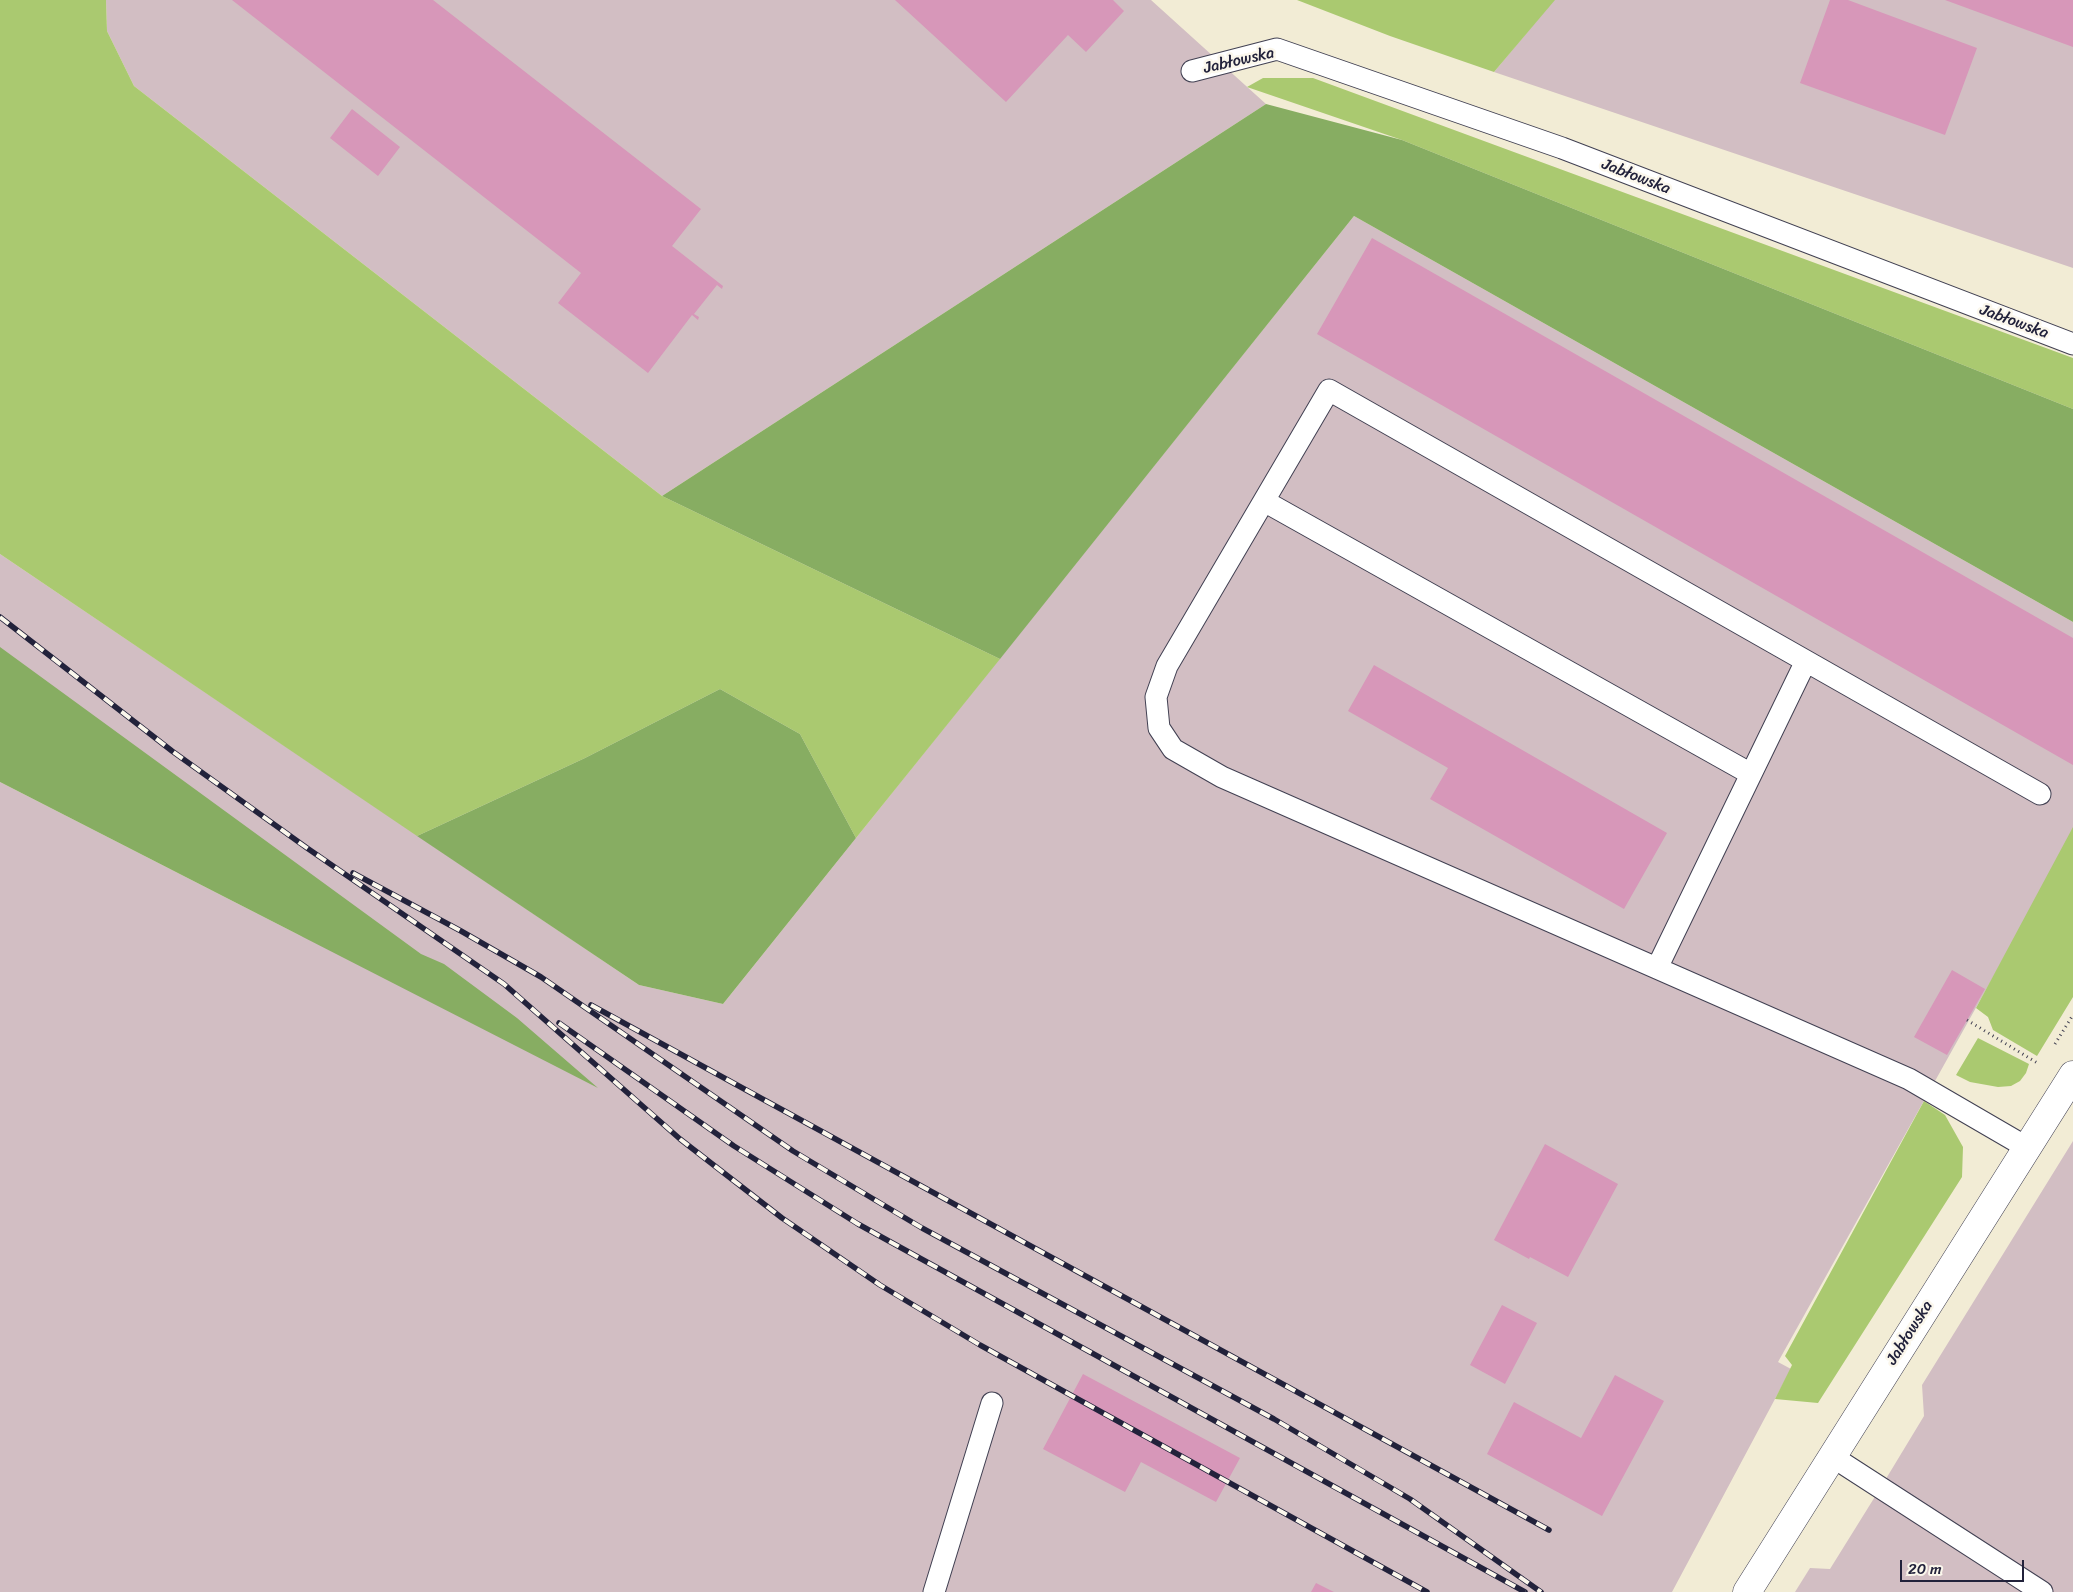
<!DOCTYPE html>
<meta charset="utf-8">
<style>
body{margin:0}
#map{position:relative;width:2073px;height:1592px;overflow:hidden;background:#f2ecd5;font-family:Sriracha,sans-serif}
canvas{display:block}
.scale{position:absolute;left:1900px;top:1560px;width:124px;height:22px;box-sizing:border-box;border:2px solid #22223b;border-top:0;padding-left:6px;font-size:15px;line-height:18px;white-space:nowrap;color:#22223b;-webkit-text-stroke:4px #fbf7ec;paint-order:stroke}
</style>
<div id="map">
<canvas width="2073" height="1592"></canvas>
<div class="scale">20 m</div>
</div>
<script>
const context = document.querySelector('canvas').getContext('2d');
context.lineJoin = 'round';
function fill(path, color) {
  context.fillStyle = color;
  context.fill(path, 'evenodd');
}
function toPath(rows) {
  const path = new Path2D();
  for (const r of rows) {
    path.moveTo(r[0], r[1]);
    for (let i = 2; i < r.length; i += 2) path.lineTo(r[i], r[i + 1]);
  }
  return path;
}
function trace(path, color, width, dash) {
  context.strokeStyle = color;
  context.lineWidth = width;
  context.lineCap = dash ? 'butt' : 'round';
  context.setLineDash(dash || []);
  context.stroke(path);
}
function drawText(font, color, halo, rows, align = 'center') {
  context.font = font + ' Sriracha,sans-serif';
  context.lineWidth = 5;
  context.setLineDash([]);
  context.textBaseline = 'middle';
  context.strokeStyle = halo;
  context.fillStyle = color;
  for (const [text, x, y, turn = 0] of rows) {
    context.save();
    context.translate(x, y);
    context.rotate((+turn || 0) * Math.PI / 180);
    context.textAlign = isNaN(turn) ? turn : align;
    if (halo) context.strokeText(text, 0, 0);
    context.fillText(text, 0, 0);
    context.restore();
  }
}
fill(toPath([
 [106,0,1151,0,1266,104,662,496,134,86,107,31],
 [1554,0,2073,0,2073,268,1494,72],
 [1354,216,2073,622,2073,834,1778,1362,1791,1369,1672,1592,0,1592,0,782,303,937,0,722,0,554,639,985,723,1004],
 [2073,1141,2073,1592,1795,1592,1810,1568,1830,1569,1881,1487,1924,1416,1922,1385]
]), '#d2bec3');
fill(toPath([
 [0,0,106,0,107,31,134,86,662,496,1000,659,856,838,800,734,720,689,585,758,417,836,0,554],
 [1297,0,1555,0,1494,72,1390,36],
 [1263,78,1313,78,2073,358,2073,409,1402,140,1247,87],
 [2073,827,2073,997,2037,1056,1993,1030,1988,1017,1976,1008],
 [1978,1038,2029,1064,2026,1073,2020,1081,2011,1086,1998,1087,1970,1082,1956,1075],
 [1924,1101,1945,1115,1963,1147,1962,1177,1818,1403,1775,1399,1792,1365,1785,1356]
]), '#aac970');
fill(toPath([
 [1266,104,1402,140,2073,409,2073,622,1354,216,1000,659,662,496],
 [0,647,421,954,444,964,517,1018,598,1088,0,782],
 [720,689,800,734,856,838,723,1004,639,985,417,836,585,758]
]), '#87ad62');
fill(toPath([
 [232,0,433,0,701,209,672,246,723,286,722,289,717,285,694,314,699,317,698,320,692,315,648,373,558,303,581,273],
 [895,0,1113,0,1124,11,1086,52,1068,35,1006,102],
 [1830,0,1848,0,1977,48,1945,135,1800,83],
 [1945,0,2073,0,2073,47],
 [352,109,400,147,378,176,330,138],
 [1372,238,2073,638,2073,765,1317,334],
 [1374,665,1667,833,1624,909,1430,799,1448,768,1348,711],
 [1952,970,1985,989,1947,1055,1914,1037],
 [1545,1144,1618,1184,1568,1277,1530,1257,1529,1259,1494,1240],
 [1502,1305,1537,1323,1505,1384,1470,1365],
 [1083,1374,1240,1458,1216,1502,1141,1462,1125,1492,1043,1449],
 [1615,1375,1664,1401,1602,1516,1487,1454,1514,1402,1581,1438],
 [1316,1583,1334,1592,1311,1592]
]), '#d797b9');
const service = toPath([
 [1192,71,1277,49,1562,148,2073,344],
 [1264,501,1751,774],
 [1657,968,1806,661],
 [2026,1147,1909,1079,1222,777,1173,749,1159,728,1156,697,1167,666,1329,390,2040,794],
 [1833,1457,2042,1592],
 [934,1592,992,1403]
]);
const secondary = toPath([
 [1747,1592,2073,1075]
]);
trace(service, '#414052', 23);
trace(secondary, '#414052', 29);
trace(toPath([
 [1967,1020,2039,1064],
 [2055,1044,2073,1015]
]), '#414052', 3, [1, 4]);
trace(service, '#fff', 21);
trace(secondary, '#fff', 28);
const rail = toPath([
 [0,617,172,751,307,848,504,984,680,1139,782,1218,880,1285,980,1345,1427,1592],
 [353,873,461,931,541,977,793,1151,922,1228,1274,1419,1410,1499,1541,1592],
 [591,1005,1549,1530],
 [559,1023,734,1146,858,1224,1525,1592]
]);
trace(rail, '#22223b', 5.5);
trace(rail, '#fbf7ec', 4, [11]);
drawText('16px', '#22223b', '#fbf7ec', [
 ["Jabłowska",1239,61,-13],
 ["Jabłowska",1636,177,21],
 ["Jabłowska",2014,322,20],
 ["Jabłowska",1910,1333,-58]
]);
</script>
